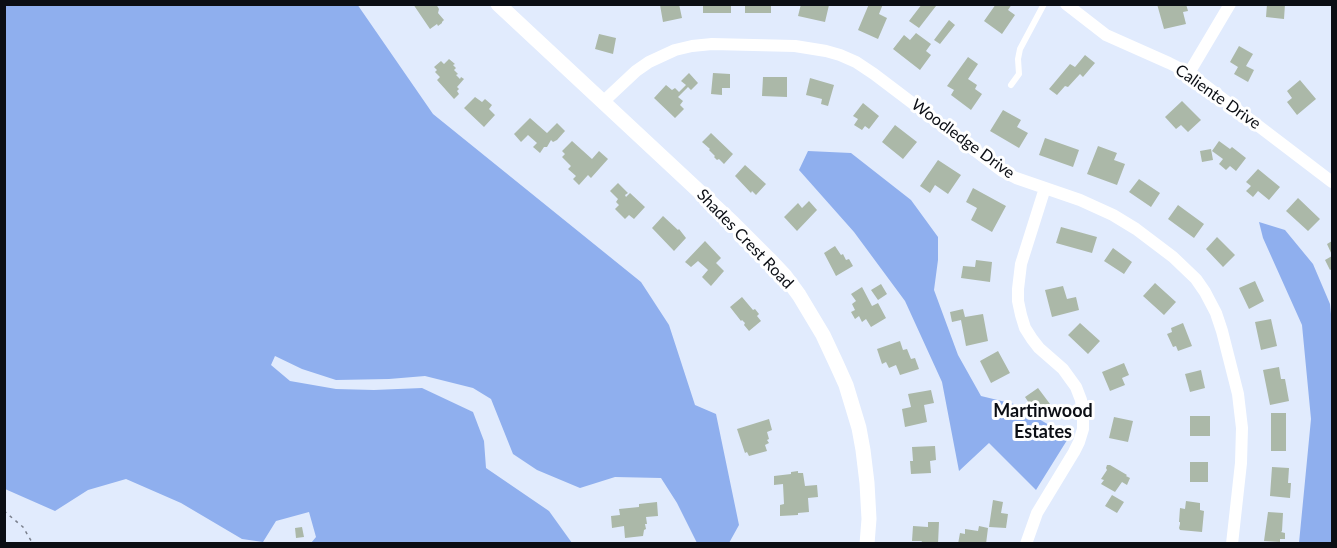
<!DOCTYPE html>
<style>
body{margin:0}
#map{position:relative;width:1337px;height:548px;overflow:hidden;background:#e1ebfd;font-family:Lato,sans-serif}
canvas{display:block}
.frame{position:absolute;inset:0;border:6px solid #0b0e14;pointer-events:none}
</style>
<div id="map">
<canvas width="1337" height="548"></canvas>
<div class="frame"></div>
</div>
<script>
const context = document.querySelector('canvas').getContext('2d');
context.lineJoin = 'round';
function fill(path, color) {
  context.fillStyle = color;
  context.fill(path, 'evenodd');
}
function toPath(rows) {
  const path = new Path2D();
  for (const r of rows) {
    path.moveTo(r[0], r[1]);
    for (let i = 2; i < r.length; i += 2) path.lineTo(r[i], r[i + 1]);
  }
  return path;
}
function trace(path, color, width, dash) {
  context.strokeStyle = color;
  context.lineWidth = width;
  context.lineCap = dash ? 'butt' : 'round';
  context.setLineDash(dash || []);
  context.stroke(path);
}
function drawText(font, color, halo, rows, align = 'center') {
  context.font = font + ' Lato,sans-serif';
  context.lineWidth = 6;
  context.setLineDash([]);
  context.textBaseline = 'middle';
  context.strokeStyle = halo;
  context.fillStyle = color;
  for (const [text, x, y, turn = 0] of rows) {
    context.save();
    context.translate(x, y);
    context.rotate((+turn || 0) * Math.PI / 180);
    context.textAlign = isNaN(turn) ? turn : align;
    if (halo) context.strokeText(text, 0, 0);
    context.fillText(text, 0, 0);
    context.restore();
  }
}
fill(toPath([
 [357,4,433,114,641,282,669,325,695,405,716,414,739,525,729,543,697,543,677,503,661,478,615,477,580,488,537,470,513,454,491,399,473,388,425,376,389,379,336,380,302,369,275,356,271,365,290,381,336,389,374,390,422,388,473,412,484,441,486,468,549,511,572,543,311,543,316,537,309,512,276,521,263,542,242,539,181,503,126,479,88,490,55,511,5,489,5,5],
 [808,151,851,153,911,200,938,237,938,260,934,290,958,355,981,396,1014,404,1069,437,1036,490,989,443,959,471,942,382,905,301,854,232,799,170],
 [1259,222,1285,230,1313,264,1330,304,1332,324,1332,543,1299,543,1311,419,1302,325,1263,238]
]), '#8fafee');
fill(toPath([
 [413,4,436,4,439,9,438,13,444,20,442,22,442,23,438,26,437,24,430,29],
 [679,4,682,18,663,22,660,5],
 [703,4,731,4,731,13,703,13],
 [745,4,771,4,771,13,745,13],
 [801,4,829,5,825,22,798,16],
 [869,4,883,4,879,14,887,18,878,39,858,30],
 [922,4,934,4,936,6,919,28,909,21],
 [996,4,1012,4,1008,10,1015,15,1002,34,984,21],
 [1157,4,1170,4,1170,6,1186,4,1188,11,1183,12,1186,24,1164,29],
 [1267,4,1285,4,1284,19,1266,17],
 [949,20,955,25,940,44,934,40],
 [916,33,931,44,926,51,931,55,920,70,893,49,904,35,910,40],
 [599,34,616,38,613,54,595,49],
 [1239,46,1253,54,1246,66,1254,70,1248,82,1234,74,1238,67,1230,62],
 [1085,55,1095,63,1083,77,1080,74,1068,87,1065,86,1057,95,1049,89,1070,64,1075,67],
 [968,57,978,64,968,79,977,85,975,89,982,94,971,110,951,95,954,90,947,86],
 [449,59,455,64,453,65,456,68,454,70,458,74,456,75,460,79,461,77,464,79,457,87,459,89,457,91,459,94,454,99,437,80,440,77,435,72,437,70,434,67,441,61,444,64],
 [689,73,698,83,691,90,688,87,678,97,683,101,680,105,684,109,675,118,654,98,666,85,672,90,675,88,679,92,686,85,681,81],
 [713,73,730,74,730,88,722,88,722,95,711,94],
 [763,77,787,77,787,97,762,96],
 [810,78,834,85,828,106,821,104,822,99,806,95],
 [1300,80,1316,99,1297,115,1287,102,1292,98,1287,91],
 [475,97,482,102,485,99,492,105,489,109,495,115,484,127,464,108],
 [1182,101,1201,120,1188,132,1181,125,1176,129,1165,117],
 [863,103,879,116,869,129,865,126,862,130,854,125,858,119,853,116],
 [1003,110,1021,120,1017,127,1028,133,1019,148,990,131],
 [530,118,547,133,557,123,565,131,557,140,553,142,551,140,547,147,544,147,540,153,533,147,537,143,528,135,521,142,514,134],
 [895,125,917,142,903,159,882,142],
 [711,133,733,154,724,164,719,159,717,160,714,157,715,156,709,150,710,149,702,142],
 [1045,138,1079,150,1073,167,1039,155],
 [572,141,592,159,599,151,608,159,591,178,588,175,579,185,573,179,576,176,568,169,571,166,562,157,565,154,562,151],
 [1219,141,1230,149,1232,147,1246,158,1236,171,1230,166,1226,170,1219,164,1223,159,1212,151],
 [1098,146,1117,153,1114,160,1125,164,1117,185,1087,174],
 [1211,149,1213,160,1202,162,1200,151],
 [938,160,961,175,948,194,935,185,930,193,920,186],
 [745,165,766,184,756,195,752,191,751,193,735,176],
 [1258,169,1280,187,1269,200,1258,191,1253,197,1246,191,1251,186,1246,182],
 [1139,179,1160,193,1151,207,1129,192],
 [618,183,628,193,625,195,626,197,630,193,645,207,634,219,629,215,625,219,615,209,619,205,616,202,618,199,610,191],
 [973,188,1006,206,992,232,971,220,977,208,966,202],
 [1298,198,1320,219,1308,231,1286,211],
 [809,201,817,210,797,231,784,217,798,203,802,208],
 [1178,205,1204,224,1194,238,1168,219],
 [663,216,678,230,679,229,686,238,674,251,652,228],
 [1061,227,1097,237,1092,253,1056,243],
 [1217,237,1235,255,1223,267,1206,249],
 [705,241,721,258,716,263,724,271,711,286,702,277,708,270,707,269,698,261,691,267,685,262],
 [1332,241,1332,255,1327,244],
 [835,246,841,255,843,254,846,260,849,259,853,266,836,276,824,253],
 [1113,248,1132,262,1124,274,1104,261],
 [1332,256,1332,269,1330,270,1325,260],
 [976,260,992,262,990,282,961,278,963,266,975,267],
 [1255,281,1264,301,1249,309,1239,288],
 [1155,283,1176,302,1164,315,1143,296],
 [881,284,887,294,878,300,871,290],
 [1063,286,1067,299,1076,297,1079,310,1052,317,1045,290],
 [862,287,872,306,878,303,886,318,871,327,866,319,862,322,859,316,855,319,851,312,855,310,852,304,856,301,851,294],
 [742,297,753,310,755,309,759,314,757,316,761,321,749,331,744,325,745,323,742,320,741,321,730,307],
 [963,309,965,317,983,314,988,341,966,346,961,320,952,322,950,312],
 [1271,319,1277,346,1261,350,1255,322],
 [1080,323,1100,341,1088,354,1068,335],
 [1183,323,1192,346,1178,351,1176,346,1173,347,1167,334,1172,332,1171,328],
 [900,341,903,350,907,349,911,359,915,358,919,369,900,375,896,365,889,368,886,362,882,364,877,349],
 [998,351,1010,373,991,383,980,361],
 [1124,363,1129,375,1122,378,1125,385,1110,391,1102,372],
 [1279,367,1281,379,1285,379,1289,401,1270,405,1263,370],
 [1201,370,1205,388,1190,392,1185,374],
 [1038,388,1050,404,1033,416,1028,409,1031,406,1025,397],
 [931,390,934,403,924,405,927,422,905,427,902,409,911,407,908,394],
 [1271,413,1286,413,1286,451,1271,451],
 [1190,416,1210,416,1210,436,1190,436],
 [1114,417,1133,421,1128,442,1109,438],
 [769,419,772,430,767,432,769,439,767,440,769,443,765,445,767,451,749,456,747,452,745,453,737,429],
 [935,446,936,460,930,461,931,473,911,474,910,461,913,461,912,447],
 [1190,462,1208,462,1208,482,1190,482],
 [1107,465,1110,465,1127,475,1126,476,1130,478,1127,485,1122,482,1115,492,1101,484,1104,480,1101,479,1107,470,1106,468],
 [1272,467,1289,468,1288,483,1291,483,1290,498,1270,496],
 [798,471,798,473,803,473,805,486,817,485,818,497,808,498,809,512,798,513,798,515,780,516,780,505,784,504,783,484,774,485,774,476,791,474,791,472],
 [1112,495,1124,502,1117,513,1105,506],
 [993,500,1003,502,1001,513,1008,514,1006,528,989,527],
 [1186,501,1200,503,1200,510,1204,511,1202,532,1180,530,1179,528,1180,524,1180,522,1179,522,1180,508,1185,509],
 [657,502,658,516,646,517,647,524,645,524,646,529,644,530,643,536,625,538,624,526,612,528,611,516,620,515,619,509,639,507,639,504],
 [1268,512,1283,513,1282,531,1281,532,1285,533,1285,539,1280,539,1280,542,1264,541],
 [928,522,939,522,938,544,921,543,922,541,912,541,913,526,928,527],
 [979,526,988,528,986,544,958,544,960,533,965,534,965,529,978,531],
 [302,527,304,537,296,538,295,528]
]), '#abb8a8');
trace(toPath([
 [4,511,23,527,33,544]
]), '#7a808d', 1.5, [3, 4.5]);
trace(toPath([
 [1011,85,1019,74,1018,59,1020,49,1044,4]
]), '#fff', 6);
trace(toPath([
 [1066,4,1106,35,1169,63,1189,73,1332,182],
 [1189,73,1230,4],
 [604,101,636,71,649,62,675,50,692,46,712,44,795,46,826,51,840,55,856,62,874,74,1002,171,1016,178,1080,200,1113,215,1136,229,1173,257,1196,279,1205,292,1216,313,1222,331,1238,394,1242,428,1241,463,1232,544],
 [1026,544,1037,513,1074,452,1079,442,1083,429,1083,417,1081,400,1076,387,1063,369,1039,348,1032,339,1025,328,1021,315,1018,301,1018,289,1021,264,1045,188]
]), '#fff', 12);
trace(toPath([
 [498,4,733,223,769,259,785,276,799,295,823,335,837,365,846,385,859,428,863,450,867,483,869,519,867,544]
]), '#fff', 15);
drawText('16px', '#0b0e14', '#fff', [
 ["Caliente Drive",1218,97,35],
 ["Woodledge Drive",963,139,36],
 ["Shades Crest Road",745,239,46]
]);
drawText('bold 18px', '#0b0e14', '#fff', [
 ["Martinwood",1043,411],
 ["Estates",1043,432]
]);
</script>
